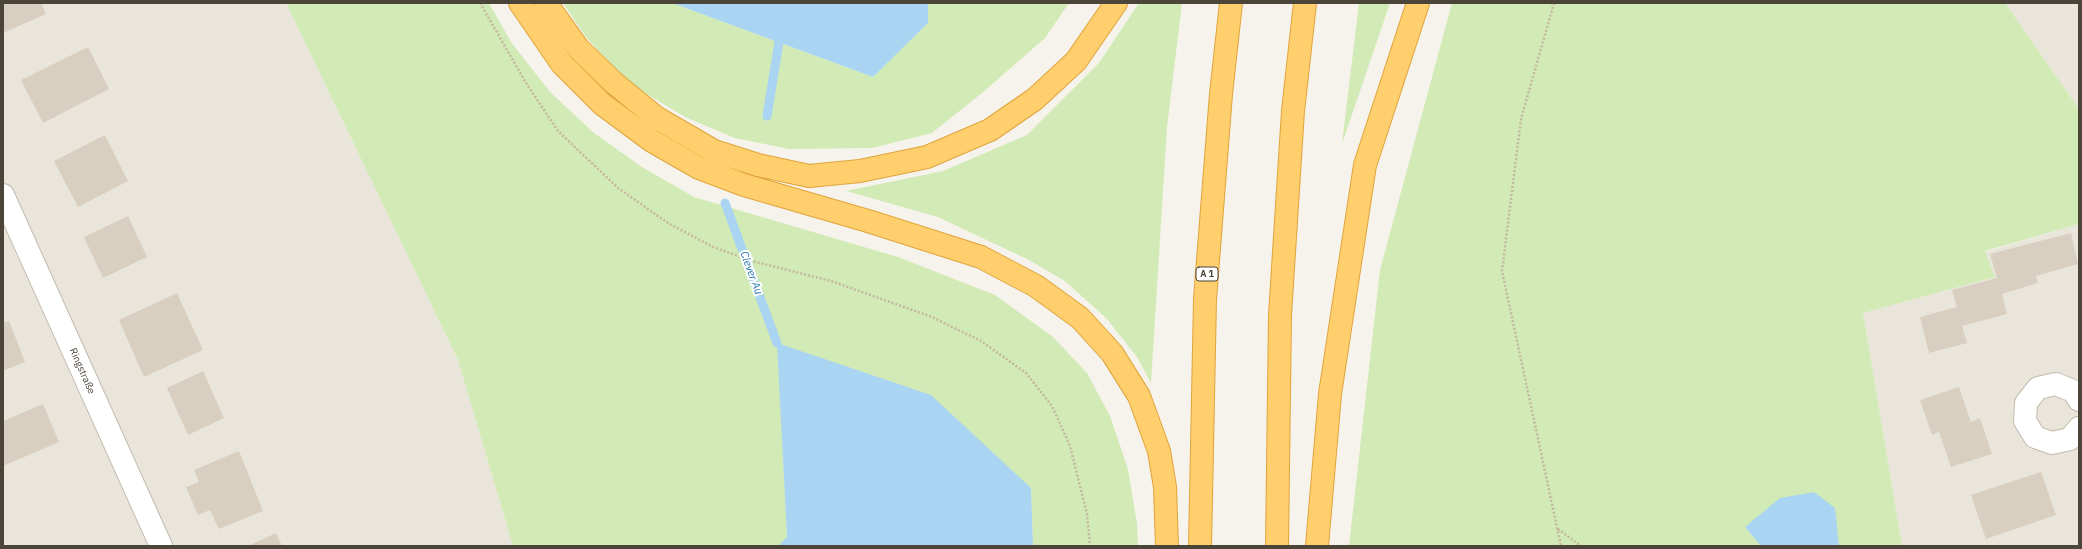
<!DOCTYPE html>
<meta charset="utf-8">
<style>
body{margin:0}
#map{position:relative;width:2082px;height:549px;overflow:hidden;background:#f6f3ec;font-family:"IBM Plex Sans",sans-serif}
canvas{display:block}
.frame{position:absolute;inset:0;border:4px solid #4b4439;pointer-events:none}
</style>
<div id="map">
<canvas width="2082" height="549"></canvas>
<div class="frame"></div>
</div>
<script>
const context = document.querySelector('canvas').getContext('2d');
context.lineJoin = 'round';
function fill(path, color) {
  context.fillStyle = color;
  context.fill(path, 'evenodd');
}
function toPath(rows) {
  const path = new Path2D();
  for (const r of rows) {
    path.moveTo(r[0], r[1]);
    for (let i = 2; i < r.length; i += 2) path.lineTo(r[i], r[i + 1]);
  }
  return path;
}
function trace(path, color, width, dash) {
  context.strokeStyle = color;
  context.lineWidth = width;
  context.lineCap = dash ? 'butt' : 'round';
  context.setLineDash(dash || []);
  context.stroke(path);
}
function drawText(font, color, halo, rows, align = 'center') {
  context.font = font + ' "IBM Plex Sans",sans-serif';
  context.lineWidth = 4;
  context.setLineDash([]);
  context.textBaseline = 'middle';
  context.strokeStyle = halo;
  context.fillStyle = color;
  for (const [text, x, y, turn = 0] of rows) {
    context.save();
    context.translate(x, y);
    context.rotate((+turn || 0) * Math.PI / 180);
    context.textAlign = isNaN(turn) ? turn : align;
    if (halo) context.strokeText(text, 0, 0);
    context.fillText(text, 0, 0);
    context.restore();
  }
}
fill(toPath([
 [3,3,286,3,458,360,513,546,3,546],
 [2005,3,2079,3,2079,109],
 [2079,224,2079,546,1902,546,1863,313,1995,277,1985,252]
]), '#eae5da');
fill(toPath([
 [286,3,489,3,511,42,550,92,594,133,642,167,694,197,898,257,995,295,1053,337,1087,373,1110,416,1128,469,1137,524,1138,546,1033,546,1031,488,778,343,787,537,778,546,513,546,458,360],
 [563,3,672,3,873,77,928,23,928,3,1069,3,1045,38,982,93,932,133,872,148,789,149,735,138,685,117,627,82,586,37],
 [1139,3,1182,3,1167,127,1151,383,1137,357,1107,319,1065,281,1029,260,938,217,846,191,943,171,1027,135,1099,63],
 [1359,3,1390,3,1342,144],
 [1452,3,2005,3,2079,109,2079,224,1985,251,1995,277,1863,313,1902,546,1349,546,1380,270]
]), '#d2eab5');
fill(toPath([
 [672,3,928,3,928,23,873,77],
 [777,343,931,395,1031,488,1033,546,778,546,787,537],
 [1814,492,1835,508,1839,546,1761,546,1745,527,1780,498]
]), '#a9d4f2');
trace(toPath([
 [767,116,779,42,775,31],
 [725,203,777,343]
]), '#a9d4f2', 9);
fill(toPath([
 [3,3,41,3,46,14,3,33],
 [88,47,109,89,43,123,21,80],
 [105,135,128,181,78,207,54,161],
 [128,216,147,257,103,278,84,237],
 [2071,233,2078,264,2036,276,2038,283,2002,294,2007,314,1962,326,1967,343,1929,353,1920,317,1957,307,1952,290,1997,278,1990,254],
 [177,293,203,350,144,377,119,320],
 [9,321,25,362,3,371,3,323],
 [203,371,224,418,188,435,167,388],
 [1959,387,1971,422,1980,418,1992,454,1951,467,1939,432,1932,435,1920,400],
 [43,404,59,442,3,466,3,421],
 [239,451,263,511,219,529,210,510,198,515,186,487,199,482,194,470],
 [2041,472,2056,515,1986,539,1971,495],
 [276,533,282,546,248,546]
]), '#d8cfc1');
const minor = toPath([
 [3,195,161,546],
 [2079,400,2073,391,2056,384,2038,388,2026,403,2025,421,2035,437,2052,443,2070,439,2079,428]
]);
const motorway = toPath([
 [520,3,562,64,602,104,652,141,699,168,744,185,868,221,981,257,1036,286,1080,318,1112,353,1139,396,1159,451,1165,487,1167,546],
 [546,3,578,48,613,82,657,118,714,151,758,165,809,176,860,171,927,157,990,130,1035,99,1076,61,1116,3],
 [1200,546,1205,299,1221,94,1231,3],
 [1277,546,1280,315,1293,111,1305,3],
 [1317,546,1330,394,1365,165,1418,3]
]);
trace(minor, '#c2bbae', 24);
trace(motorway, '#e0a43c', 24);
trace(toPath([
 [480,3,526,83,558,131,618,188,668,223,713,247,752,261,831,281,932,317,981,341,1026,373,1052,406,1070,446,1087,514,1090,546],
 [1554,3,1521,119,1502,271,1561,546],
 [1558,529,1581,546]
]), '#c4b79f', 2.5, [2, 2]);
trace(minor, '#fff', 22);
trace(motorway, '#ffcf6e', 22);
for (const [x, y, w] of [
 [1207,274,22]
]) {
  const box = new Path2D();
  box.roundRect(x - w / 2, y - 7, w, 14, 3);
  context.fillStyle = '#fff';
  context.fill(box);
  trace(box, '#4b4439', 1);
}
drawText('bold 9px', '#4b4439', null, [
 ["A 1",1207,274]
]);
drawText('10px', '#4b4439', '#fff', [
 ["Ringstraße",82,371,66]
]);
drawText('italic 11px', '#2e7ab2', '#fff', [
 ["Clever Au",751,273,70]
]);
</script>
